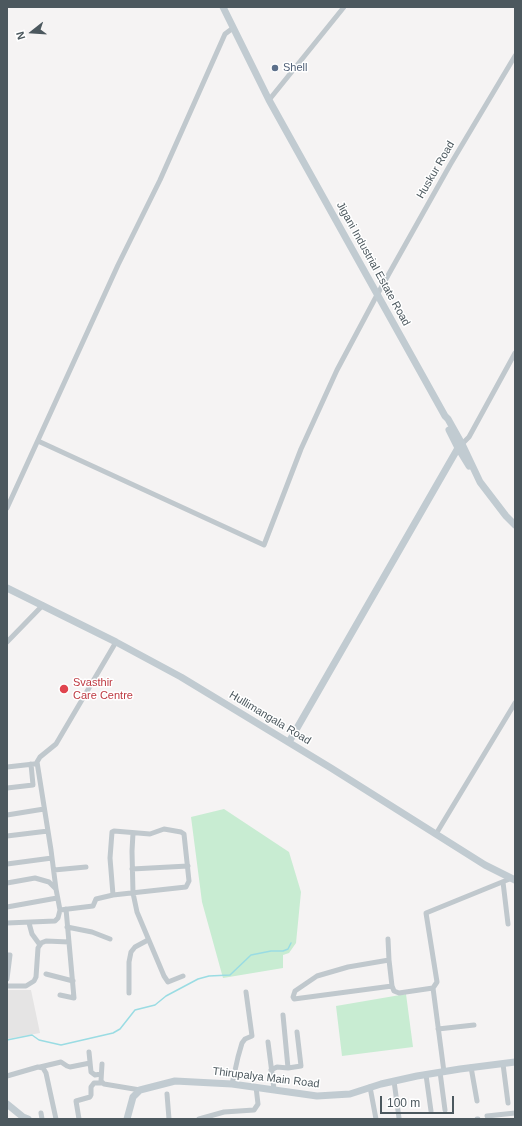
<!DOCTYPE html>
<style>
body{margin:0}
#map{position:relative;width:522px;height:1126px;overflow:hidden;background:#f5f3f3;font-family:Arial,sans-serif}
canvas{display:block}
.frame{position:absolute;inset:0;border:8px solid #4c585e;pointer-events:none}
.north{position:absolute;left:12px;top:12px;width:40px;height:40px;-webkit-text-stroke:3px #fff;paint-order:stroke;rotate:253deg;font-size:11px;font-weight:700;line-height:16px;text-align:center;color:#4c585e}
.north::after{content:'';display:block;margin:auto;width:14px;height:18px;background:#4c585e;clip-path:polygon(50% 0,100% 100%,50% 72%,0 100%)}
.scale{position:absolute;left:380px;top:1096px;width:74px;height:18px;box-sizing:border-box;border:2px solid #4c585e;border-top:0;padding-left:5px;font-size:12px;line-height:14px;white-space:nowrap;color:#4c585e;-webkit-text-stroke:3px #fff;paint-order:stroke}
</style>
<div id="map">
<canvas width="522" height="1126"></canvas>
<div class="frame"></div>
<div class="north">N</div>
<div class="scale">100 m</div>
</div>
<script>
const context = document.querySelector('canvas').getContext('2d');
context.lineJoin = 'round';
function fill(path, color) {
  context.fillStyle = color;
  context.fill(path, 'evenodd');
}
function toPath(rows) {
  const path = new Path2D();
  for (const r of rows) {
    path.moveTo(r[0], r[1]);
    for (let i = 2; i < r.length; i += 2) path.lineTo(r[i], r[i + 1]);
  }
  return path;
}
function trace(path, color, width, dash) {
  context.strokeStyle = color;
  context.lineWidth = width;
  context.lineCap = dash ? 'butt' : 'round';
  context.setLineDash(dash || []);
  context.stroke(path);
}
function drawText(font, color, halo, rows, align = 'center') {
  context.font = font + ' Arial,sans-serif';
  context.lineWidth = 3;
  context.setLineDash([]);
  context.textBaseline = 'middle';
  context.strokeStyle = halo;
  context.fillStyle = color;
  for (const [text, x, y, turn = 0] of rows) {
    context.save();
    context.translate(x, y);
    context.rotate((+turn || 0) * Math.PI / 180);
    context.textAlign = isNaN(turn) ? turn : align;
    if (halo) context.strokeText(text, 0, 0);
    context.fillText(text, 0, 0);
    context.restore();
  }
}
fill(toPath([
 [7,990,31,990,40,1033,7,1039]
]), '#e5e4e4');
fill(toPath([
 [224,809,289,852,301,892,296,943,289,953,283,955,283,968,223,978,202,902,191,817],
 [406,994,413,1047,342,1056,336,1006]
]), '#c8ecd2');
trace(toPath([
 [7,1040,32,1035,39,1040,61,1045,113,1033,120,1029,135,1010,155,1005,166,996,198,979,209,976,230,975,251,955,271,951,283,951,288,949,291,943]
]), '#9adce3', 1.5);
trace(toPath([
 [269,100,344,7],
 [38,441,264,545,301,449,337,370,377,295,450,165,515,56],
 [462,444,469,437,515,353],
 [7,508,118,265,160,180,225,34,233,28],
 [7,642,43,605],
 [7,767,34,764],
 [7,788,33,785,31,764],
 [7,815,44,809],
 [133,833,132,851,133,893,137,912,164,976,168,982,183,976],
 [436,834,515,703],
 [7,836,48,831],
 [7,864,52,858],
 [132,869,188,866],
 [54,870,86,867],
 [503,882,508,924],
 [7,883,35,878,49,882,56,889,60,910,58,918,55,921,7,923],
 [56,889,51,850,37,762,40,757,56,744,116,642],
 [7,907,57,898],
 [60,910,93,906,96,899,113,895,186,887,189,881,184,834,181,832,164,829,150,834,114,831,112,832,110,858,113,895],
 [29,923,32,934,40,945],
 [67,927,92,932,110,939],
 [388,939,389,960],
 [7,955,10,955,7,979],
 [46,974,73,981],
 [7,986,26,986,34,981,36,977,38,948,41,943,46,941,69,942],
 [392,986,294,999,293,997,295,991,317,976,348,967,389,960,392,986,394,991,399,993,433,988],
 [129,993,129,962,131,952,135,947,148,940],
 [60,995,74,998,66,909],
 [283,1015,288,1068],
 [438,1029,474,1025],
 [268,1042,274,1089],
 [89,1052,91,1072,95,1075,101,1074],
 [102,1064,101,1081,104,1084,140,1090],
 [503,1064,508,1103],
 [40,1067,61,1062,67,1066,70,1067,90,1063],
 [471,1067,477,1101],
 [271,1070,277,1067,288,1068,301,1066,297,1032],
 [440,1072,445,1110],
 [444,1072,433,988,437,982,426,913,512,878],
 [426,1075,431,1111],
 [7,1076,38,1067,43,1068,46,1073,56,1119],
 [394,1081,399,1118],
 [232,1084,238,1057,242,1043,245,1039,252,1036,246,992],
 [370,1087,376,1119],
 [167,1094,169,1119],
 [41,1113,42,1119],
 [487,1116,515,1113],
 [79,1119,76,1101,90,1097,91,1095,91,1087,94,1083,102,1083],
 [199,1119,224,1112,254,1110,258,1104,256,1087],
 [477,1119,478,1119]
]), '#c0c8cd', 5);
trace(toPath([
 [223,7,269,100,445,416,448,419,462,444,480,482,506,516,515,525],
 [449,430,458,448,469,466],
 [7,588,116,642,181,677,331,768,485,865,515,880],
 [289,742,458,448],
 [7,1104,23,1117,28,1119],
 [127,1119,133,1097,140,1090,175,1081,232,1084,317,1096,350,1094,381,1084,417,1076,460,1069,515,1062]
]), '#c1cbd1', 7);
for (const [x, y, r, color] of [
 [275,68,4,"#5c6f8a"],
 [64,689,5,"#e0444e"]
]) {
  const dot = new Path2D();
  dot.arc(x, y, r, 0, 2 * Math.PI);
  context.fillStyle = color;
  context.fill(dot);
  trace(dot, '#fff', 1.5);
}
drawText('11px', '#4e5e75', '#fff', [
 ["Shell",283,68]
], 'left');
drawText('11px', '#4c585e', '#fff', [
 ["Huskur Road",436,170,-60],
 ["Jigani Industrial Estate Road",373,264,61],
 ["Hullimangala Road",270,718,31],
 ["Thirupalya Main Road",266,1078,7]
]);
drawText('11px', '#be3a42', '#fff', [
 ["Svasthir",73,683],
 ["Care Centre",73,696]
], 'left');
</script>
